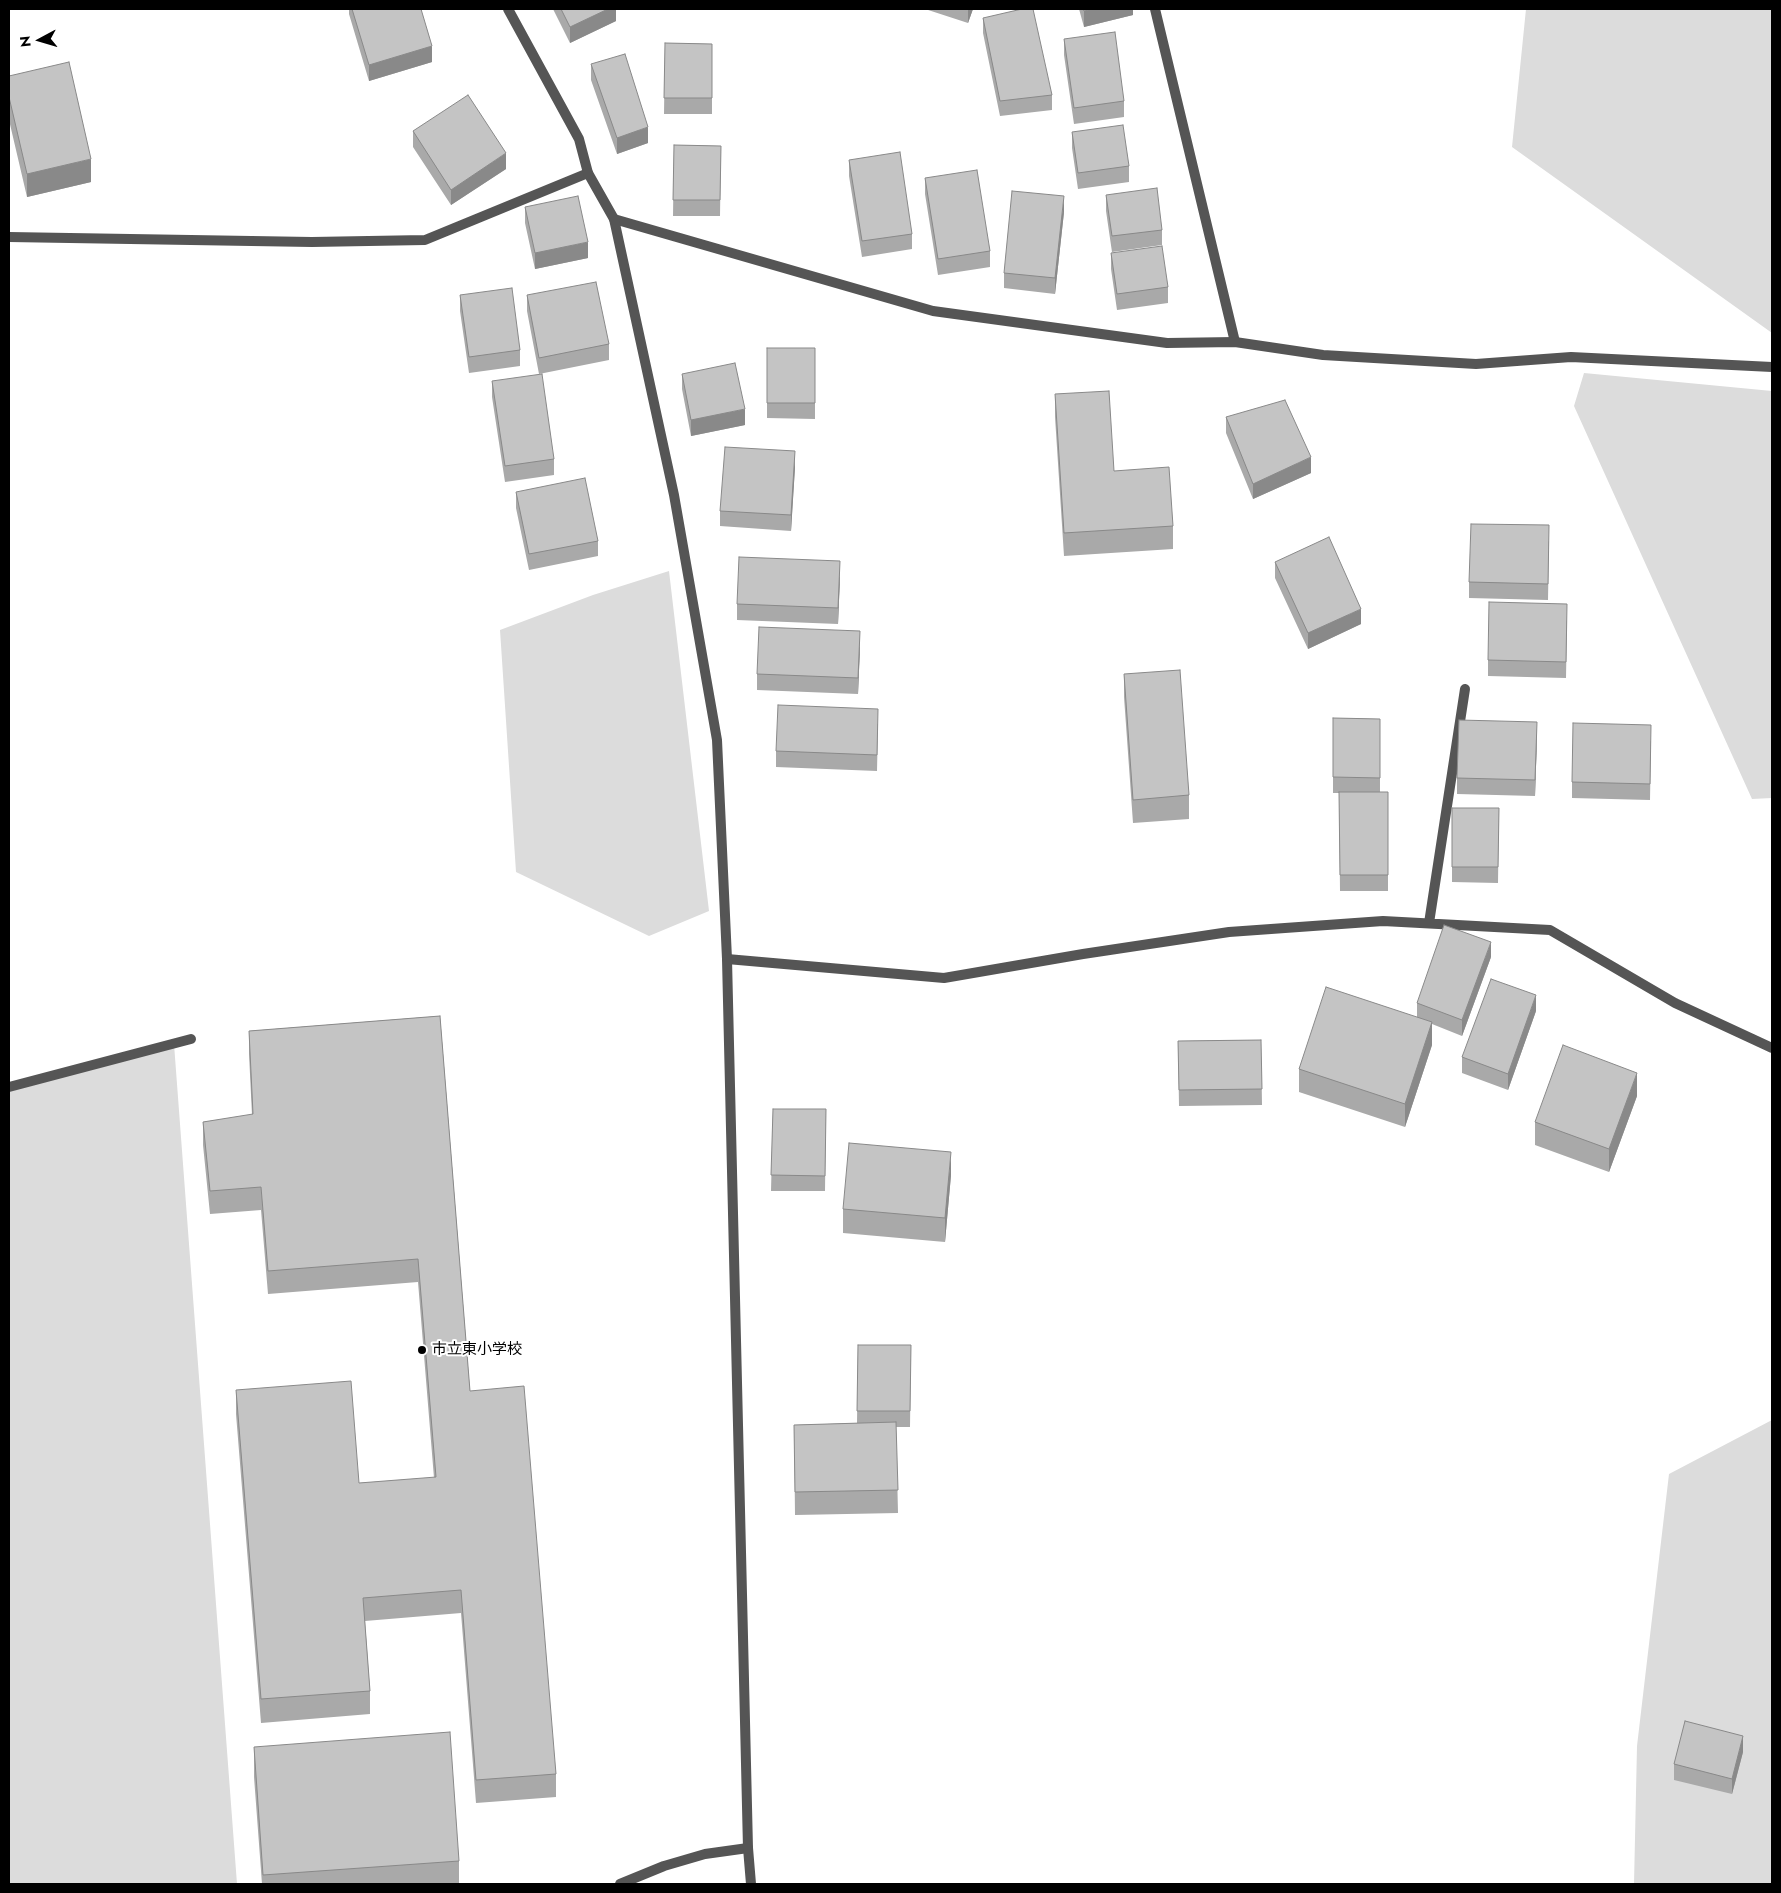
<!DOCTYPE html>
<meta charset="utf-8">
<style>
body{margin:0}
#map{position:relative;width:1781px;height:1893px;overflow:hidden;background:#fff;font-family:Jost,sans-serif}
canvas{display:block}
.frame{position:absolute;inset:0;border:10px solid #000;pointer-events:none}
.north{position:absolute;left:15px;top:15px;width:50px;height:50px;-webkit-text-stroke:4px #fff;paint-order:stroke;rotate:264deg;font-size:14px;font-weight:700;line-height:20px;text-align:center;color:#000}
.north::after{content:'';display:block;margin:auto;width:18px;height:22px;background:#000;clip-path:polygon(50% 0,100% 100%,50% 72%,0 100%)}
</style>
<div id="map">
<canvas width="1781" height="1893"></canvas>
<div class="frame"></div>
<div class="north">N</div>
</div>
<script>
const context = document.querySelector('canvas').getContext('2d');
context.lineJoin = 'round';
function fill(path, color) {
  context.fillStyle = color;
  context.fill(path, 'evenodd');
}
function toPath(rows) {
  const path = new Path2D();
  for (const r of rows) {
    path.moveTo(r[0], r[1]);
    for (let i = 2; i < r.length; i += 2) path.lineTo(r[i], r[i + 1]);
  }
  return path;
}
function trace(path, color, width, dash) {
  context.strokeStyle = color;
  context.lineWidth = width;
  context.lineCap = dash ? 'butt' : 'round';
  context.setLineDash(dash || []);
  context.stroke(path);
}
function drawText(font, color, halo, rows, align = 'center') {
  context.font = font + ' Jost,"Noto Sans JP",sans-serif';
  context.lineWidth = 4;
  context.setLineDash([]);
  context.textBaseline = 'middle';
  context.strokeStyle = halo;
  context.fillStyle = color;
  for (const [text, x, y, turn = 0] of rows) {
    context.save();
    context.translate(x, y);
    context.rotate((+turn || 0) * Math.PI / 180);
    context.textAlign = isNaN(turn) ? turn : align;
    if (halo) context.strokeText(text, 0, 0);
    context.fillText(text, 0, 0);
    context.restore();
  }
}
fill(toPath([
 [1526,9,1772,9,1772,333,1512,147],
 [1584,373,1772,391,1772,798,1752,799,1574,406],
 [669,571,709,911,649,936,516,872,500,630,593,595],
 [174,1044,237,1884,9,1884,9,1087],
 [1772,1420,1772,1884,1634,1884,1637,1746,1669,1474]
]), '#dcdcdc');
trace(toPath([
 [1155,9,1235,342]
]), '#555', 10);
trace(toPath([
 [614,219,933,311,1167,343,1235,342,1323,355,1476,364,1571,357,1772,367],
 [9,237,312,242,425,240,588,173],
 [1429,923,1465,689],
 [727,959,944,978,1083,954,1229,932,1383,921,1550,930,1675,1003,1772,1048],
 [9,1087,191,1039],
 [620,1884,664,1866,705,1854,748,1848]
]), '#555', 10);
trace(toPath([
 [508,9,579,139,588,173,614,219,674,495,717,740,727,959,748,1848,751,1884]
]), '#555', 10);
fill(toPath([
 [349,9,421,9,432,62,369,81,349,14],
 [553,9,616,9,616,21,570,43],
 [925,9,973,9,968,23],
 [1079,9,1133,9,1133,15,1084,27],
 [983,18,1052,95,1052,110,1000,116,983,33],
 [1064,39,1124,101,1124,117,1074,124,1064,55],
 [665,43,712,44,712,114,664,114],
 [591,64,648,143,617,154,591,80],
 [9,76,91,182,27,197,9,120],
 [413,131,506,169,451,205,413,147],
 [1072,132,1129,166,1129,182,1078,189,1072,148],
 [674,145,721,146,720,216,673,216],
 [849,160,912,234,912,249,862,257,849,176],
 [925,178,990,251,990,267,938,275,925,194],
 [1106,195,1162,230,1162,245,1112,252,1106,211],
 [525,207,588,258,535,269,525,223],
 [1064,212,1055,294,1004,288,1004,273],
 [1111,253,1168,287,1168,303,1117,310,1111,269],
 [460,295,520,350,520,366,469,373,460,311],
 [527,295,609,344,609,360,539,374,527,311],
 [767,348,815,348,815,419,767,418],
 [682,374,745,425,691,436,682,389],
 [492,381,554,459,554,475,505,482,492,397],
 [1055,394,1114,471,1173,526,1173,549,1064,556,1055,417],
 [1226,417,1311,473,1253,499,1226,433],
 [795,467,791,531,720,526,720,511],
 [516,492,598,541,598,556,529,570,516,508],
 [1549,541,1548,600,1469,598,1469,582],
 [1275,562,1361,624,1308,649,1275,578],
 [840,577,838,624,737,620,737,604],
 [1567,620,1566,678,1488,676,1488,660],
 [860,647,858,694,757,690,757,674],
 [1124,674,1189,795,1189,819,1133,823,1124,697],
 [1333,718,1380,719,1380,792,1388,792,1388,891,1340,891,1339,793,1333,793],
 [878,724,877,771,776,767,776,751],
 [1537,737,1535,796,1457,794,1457,778],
 [1651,741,1650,800,1572,798,1572,782],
 [1452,808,1499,808,1498,883,1452,882],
 [1491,957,1462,1036,1432,1024,1432,1045,1405,1127,1299,1092,1299,1069,1417,1017,1417,1003],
 [1536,1011,1508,1090,1462,1073,1462,1057],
 [440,1016,470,1391,556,1774,556,1797,476,1803,461,1613,365,1621,370,1691,370,1714,261,1723,236,1414,236,1390,359,1483,434,1478,418,1282,268,1294,261,1210,210,1214,203,1145,203,1122,252,1115,249,1054,249,1031],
 [1261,1040,1262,1105,1179,1106,1178,1041],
 [1637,1096,1609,1172,1535,1145,1535,1122],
 [773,1109,826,1109,825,1191,771,1191],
 [951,1175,945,1242,843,1233,843,1209],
 [858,1345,911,1345,910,1427,896,1427,898,1513,795,1515,794,1425,857,1423],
 [254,1747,459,1861,459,1884,262,1884,254,1777],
 [1743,1752,1732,1794,1674,1780,1674,1764]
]), '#a9a9a9');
fill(toPath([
 [608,9,616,9,616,21,570,43,570,27],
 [968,9,973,9,968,23],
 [1093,9,1133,9,1133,15,1084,27,1084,11],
 [432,46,432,62,369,81,369,65],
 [648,127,648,143,617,154,617,138],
 [506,153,506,169,451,205,451,190],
 [91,159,91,182,27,197,27,174],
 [1064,196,1064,212,1055,294,1055,278],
 [588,242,588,258,535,269,535,253],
 [745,409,745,425,691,436,691,420],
 [795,451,795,467,791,531,791,515],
 [1311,457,1311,473,1253,499,1253,484],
 [840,561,840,577,838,624,838,608],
 [1361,609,1361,624,1308,649,1308,633],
 [860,631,860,647,858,694,858,678],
 [1537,722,1537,737,1535,796,1535,780],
 [1491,942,1491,957,1462,1036,1462,1020],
 [1536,995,1536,1011,1508,1090,1508,1074],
 [1432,1022,1432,1045,1405,1127,1405,1104],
 [1637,1073,1637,1096,1609,1172,1609,1149],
 [951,1152,951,1175,945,1242,945,1218],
 [1743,1736,1743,1752,1732,1794,1732,1779]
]), '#898989');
const building = toPath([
 [352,9,421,9,432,46,369,65,352,9],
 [561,9,608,9,570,27,561,9],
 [1022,9,1033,9,1052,95,1000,101,983,18,1022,9],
 [1083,9,1093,9,1084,11,1083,9],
 [1115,32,1124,101,1074,108,1064,39,1115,32],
 [665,43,712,44,712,98,664,98,665,43],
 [625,54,648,127,617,138,591,64,625,54],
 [69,62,91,159,27,174,9,97,9,76,69,62],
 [468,95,506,153,451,190,413,131,468,95],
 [1123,125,1129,166,1078,173,1072,132,1123,125],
 [674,145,721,146,720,200,673,200,674,145],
 [900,152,912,234,862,241,849,160,900,152],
 [977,170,990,251,938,259,925,178,977,170],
 [1157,188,1162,230,1112,236,1106,195,1157,188],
 [1012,191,1064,196,1055,278,1004,273,1012,191],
 [578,196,588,242,535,253,525,207,578,196],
 [1162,246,1168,287,1117,294,1111,253,1162,246],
 [596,282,609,344,539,358,527,295,596,282],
 [512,288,520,350,469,357,460,295,512,288],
 [767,348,815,348,815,403,767,403,767,348],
 [735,363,745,409,691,420,682,374,735,363],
 [542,374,554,459,505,466,492,381,542,374],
 [1109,391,1114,471,1169,467,1173,526,1064,533,1055,394,1109,391],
 [1285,400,1311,457,1253,484,1226,417,1285,400],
 [725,447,795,451,791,515,720,511,725,447],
 [585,478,598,541,529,554,516,492,585,478],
 [1471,524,1549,525,1548,584,1469,582,1471,524],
 [1329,537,1361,609,1308,633,1275,562,1329,537],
 [739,557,840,561,838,608,737,604,739,557],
 [1489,602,1567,604,1566,662,1488,660,1489,602],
 [759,627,860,631,858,678,757,674,759,627],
 [1180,670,1189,795,1133,800,1124,674,1180,670],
 [778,705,878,709,877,755,776,751,778,705],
 [1333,718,1380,719,1380,778,1333,777,1333,718],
 [1459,720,1537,722,1535,780,1457,778,1459,720],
 [1573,723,1651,725,1650,784,1572,782,1573,723],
 [1339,792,1388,792,1388,875,1340,875,1339,792],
 [1452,808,1499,808,1498,867,1452,867,1452,808],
 [1444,925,1491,942,1462,1020,1417,1003,1444,925],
 [1491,979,1536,995,1508,1074,1462,1057,1491,979],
 [1326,987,1432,1022,1405,1104,1299,1069,1326,987],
 [440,1016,470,1391,524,1386,556,1774,476,1780,461,1590,363,1598,370,1691,261,1699,236,1390,351,1381,359,1483,436,1477,418,1259,268,1271,261,1187,210,1191,203,1122,253,1114,249,1031,440,1016],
 [1261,1040,1262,1089,1179,1090,1178,1041,1261,1040],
 [1563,1045,1637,1073,1609,1149,1535,1122,1563,1045],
 [773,1109,826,1109,825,1176,771,1175,773,1109],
 [849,1143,951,1152,945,1218,843,1209,849,1143],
 [858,1345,911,1345,910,1411,857,1411,858,1345],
 [896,1422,898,1490,795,1492,794,1425,896,1422],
 [1685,1721,1743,1736,1732,1779,1674,1764,1685,1721],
 [450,1732,459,1861,263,1875,254,1747,450,1732]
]);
fill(building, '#c4c4c4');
trace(building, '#898989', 1);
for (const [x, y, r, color] of [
 [422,1350,5,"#000"]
]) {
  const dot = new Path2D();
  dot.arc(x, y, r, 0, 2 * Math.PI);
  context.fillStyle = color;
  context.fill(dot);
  trace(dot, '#fff', 2);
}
drawText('15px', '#000', '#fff', [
 ["市立東小学校",432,1350]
], 'left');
</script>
